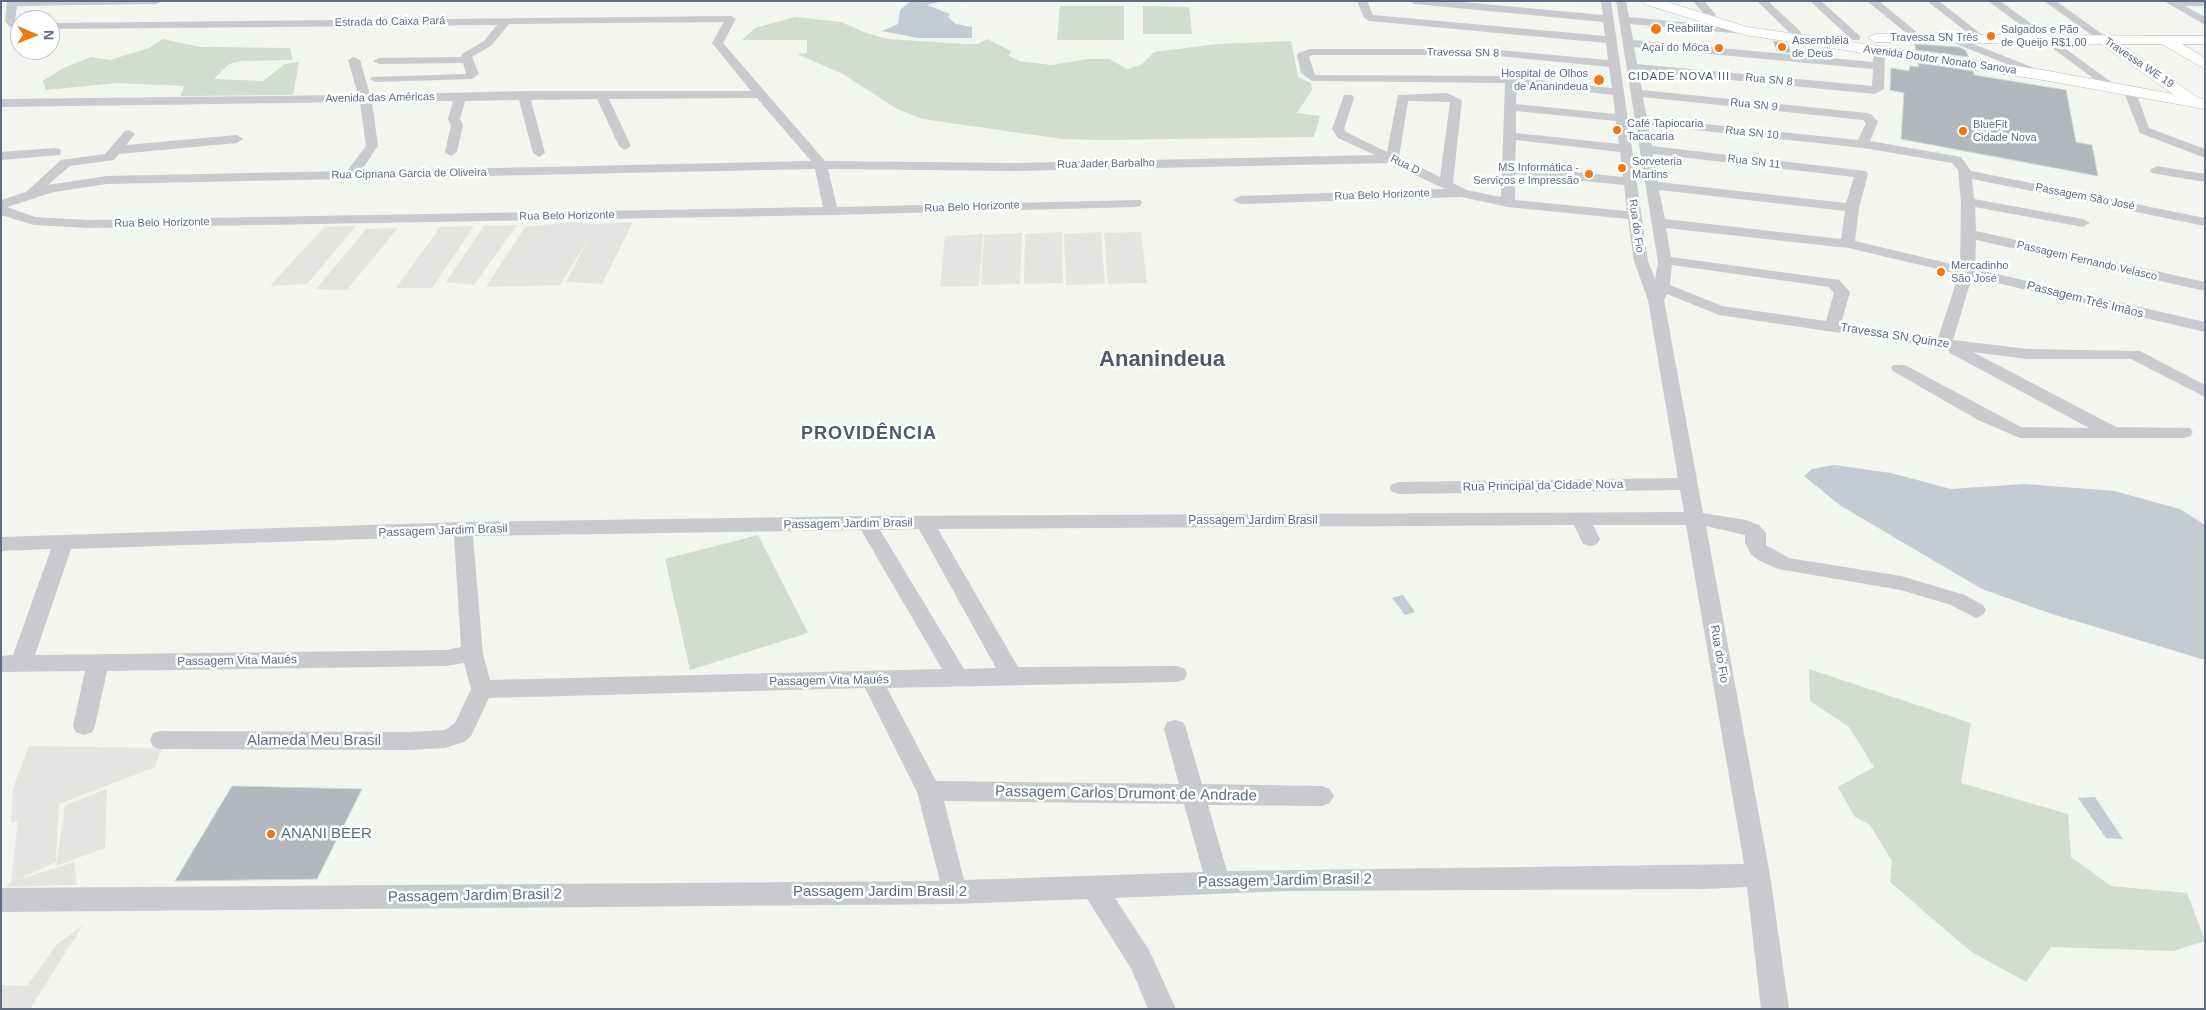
<!DOCTYPE html>
<meta charset="utf-8">
<style>
body{margin:0}
#map{position:relative;width:2206px;height:1010px;overflow:hidden;background:#f3f5ef;font-family:Arial,sans-serif}
canvas{display:block}
.frame{position:absolute;inset:0;border:2px solid #606c84;pointer-events:none}
.north{position:absolute;left:10px;top:10px;width:50px;height:50px;box-sizing:border-box;background:#fff;border:1px solid #bfc4ce;border-radius:50%;rotate:91deg;font-size:14px;font-weight:700;line-height:20px;text-align:center;color:#606c84}
.north::after{content:'';display:block;margin:auto;width:18px;height:22px;background:#f27712;clip-path:polygon(50% 0,100% 100%,50% 72%,0 100%)}
</style>
<div id="map">
<canvas width="2206" height="1010"></canvas>
<div class="frame"></div>
<div class="north">N</div>
</div>
<script>
const context = document.querySelector('canvas').getContext('2d');
context.lineJoin = 'round';
function fill(path, color) {
  context.fillStyle = color;
  context.fill(path, 'evenodd');
}
function toPath(rows) {
  const path = new Path2D();
  for (const r of rows) {
    path.moveTo(r[0], r[1]);
    for (let i = 2; i < r.length; i += 2) path.lineTo(r[i], r[i + 1]);
  }
  return path;
}
function trace(path, color, width, dash) {
  context.strokeStyle = color;
  context.lineWidth = width;
  context.lineCap = dash ? 'butt' : 'round';
  context.setLineDash(dash || []);
  context.stroke(path);
}
function drawText(font, color, halo, rows, align = 'center') {
  context.font = font + ' Arial,sans-serif';
  context.lineWidth = 5;
  context.setLineDash([]);
  context.textBaseline = 'middle';
  context.strokeStyle = halo;
  context.fillStyle = color;
  for (const [text, x, y, turn = 0] of rows) {
    context.save();
    context.translate(x, y);
    context.rotate((+turn || 0) * Math.PI / 180);
    context.textAlign = isNaN(turn) ? turn : align;
    if (halo) context.strokeText(text, 0, 0);
    context.fillText(text, 0, 0);
    context.restore();
  }
}
fill(toPath([
 [570,222,597,224,633,222,602,284,566,282,590,236,560,285,486,287,525,227],
 [517,225,474,285,446,282,484,226],
 [356,226,307,284,270,286,324,227],
 [474,226,432,288,396,288,440,227],
 [398,228,347,290,316,289,366,229],
 [1062,232,1063,283,1024,284,1025,234],
 [1101,232,1105,284,1066,285,1064,234],
 [1141,232,1147,283,1108,284,1104,233],
 [1022,233,1020,284,981,285,984,235],
 [983,234,979,286,940,287,945,236],
 [29,746,162,748,155,767,59,804,56,862,17,880,74,862,77,885,6,887,11,882,18,821,11,823,13,788],
 [107,789,105,848,56,866,65,805],
 [83,925,30,1009,1,1009,1,985,27,986,57,944]
]), '#e4e5e3');
fill(toPath([
 [1060,6,1124,6,1124,40,1057,40],
 [1143,6,1189,7,1192,34,1143,34],
 [795,17,841,22,866,33,889,39,965,44,978,44,987,39,1011,51,1009,56,1020,61,1051,65,1087,59,1109,59,1127,69,1141,65,1154,52,1217,44,1291,41,1298,77,1311,83,1312,90,1297,113,1320,116,1314,137,1103,140,1062,139,923,119,897,109,843,74,797,54,807,53,807,40,742,40,755,28],
 [163,39,200,47,290,48,293,60,241,61,229,64,214,79,263,81,285,64,299,62,293,95,181,96,184,86,116,83,46,90,43,81,63,68,91,57,111,60,129,54,149,48],
 [758,535,808,633,690,670,665,559],
 [1809,669,1971,723,1961,783,2068,814,2071,857,2111,886,2187,893,2205,941,2173,951,2051,947,2026,982,1970,951,1890,882,1892,861,1870,825,1855,817,1838,787,1874,767,1849,727,1810,701]
]), '#d2dcd0');
fill(toPath([
 [911,1,943,1,927,5,950,14,948,17,956,24,972,27,972,38,918,38,882,31,898,24,900,10],
 [1834,465,1891,473,1951,489,2025,484,2114,491,2180,509,2205,525,2205,660,2049,613,1982,589,1841,506,1804,476,1812,469],
 [1403,595,1415,612,1405,615,1392,598],
 [2095,797,2123,839,2106,838,2078,798]
]), '#c4cbd2');
trace(toPath([
 [960,1,963,1]
]), '#c4cbd2', 2.5);
const building = toPath([
 [1773,41,1787,43,1791,53,1777,51,1773,41],
 [1915,44,1959,47,1965,50,1969,57,1916,50,1915,44],
 [1918,63,1973,71,1974,75,2066,90,2076,142,2092,145,2098,176,1901,139,1904,93,1890,90,1891,68,1909,71,1910,66,1919,67,1918,63],
 [232,786,362,789,317,879,175,881,232,786]
]);
fill(building, '#b2b7be');
trace(building, '#d5d5d3', 1);
const major = toPath([
 [1642,1,1664,1,1747,27,2043,70,2173,94,2101,44,1875,42,1868,38,1875,34,2205,36,2205,44,2182,44,2205,58,2205,69,2162,44,2121,44,2198,98,2205,99,2205,109,2043,80,1745,35,1644,4,1642,1]
]);
trace(major, '#babcc1', 1);
fill(toPath([
 [7,1,162,1,157,4,17,6,15,20,20,23,20,29,10,27,5,21,7,1],
 [1357,1,1367,1,1373,15,1605,36,1603,22,1415,4,1410,1,1451,1,1603,15,1601,1,1611,1,1648,261,1655,279,1658,263,1616,1,1626,1,1629,17,1745,28,1750,31,1745,34,1630,24,1633,40,1873,62,1875,50,1879,49,1885,52,1884,89,1875,94,1638,71,1642,90,1867,113,1871,114,1878,122,1870,141,1961,157,1971,171,2205,218,2205,226,1972,179,1974,199,2083,219,2090,223,2083,227,1975,207,1976,231,2205,282,2205,291,1976,240,1975,269,2205,322,2205,332,1972,277,1953,340,2027,349,2140,351,2205,385,2205,397,2131,359,2027,359,1973,352,2116,427,2190,428,2193,432,2190,436,2184,438,2020,438,1978,420,1893,371,1891,368,1893,365,1905,365,2021,427,2089,428,1950,353,1948,349,1719,315,1667,294,1664,300,1703,513,1746,520,1759,525,1766,533,1766,545,1789,558,1901,576,1965,595,1983,605,1986,610,1983,615,1976,618,1951,605,1901,590,1778,569,1758,560,1751,554,1745,543,1745,535,1706,526,1770,875,1789,1009,1761,1009,1747,887,1704,889,1286,891,1115,898,1149,950,1176,1009,1148,1009,1131,968,1087,899,955,904,1,912,1,888,940,881,917,792,865,688,489,698,471,736,464,742,445,748,409,750,161,749,153,747,150,740,153,733,161,731,409,732,445,730,455,723,471,689,464,663,446,666,107,671,95,726,92,732,84,735,76,732,73,726,85,671,1,672,1,656,13,655,51,549,1,551,1,537,463,522,867,516,1684,512,1680,490,1399,494,1392,492,1390,488,1392,484,1399,482,1678,478,1648,300,1634,261,1628,219,1508,207,1461,197,1240,204,1233,200,1240,196,1445,189,1390,163,1015,171,828,169,837,207,1140,200,1142,203,1140,206,1135,207,831,215,88,228,34,225,1,215,1,200,26,192,61,160,105,154,125,131,129,130,135,134,126,145,237,135,243,139,237,143,119,154,114,160,70,166,48,185,107,176,347,171,366,146,360,102,1,107,1,99,358,95,348,60,354,57,360,60,370,95,524,91,751,91,712,43,724,22,509,24,492,45,472,57,479,74,472,79,376,82,370,79,372,77,466,74,463,63,379,64,373,61,379,58,461,57,462,54,484,41,497,25,50,29,50,23,731,16,736,19,723,43,825,161,1015,163,1375,155,1338,138,1332,129,1344,95,1352,95,1354,98,1344,129,1346,132,1387,152,1398,95,1447,93,1462,100,1453,183,1467,190,1501,197,1505,83,1312,81,1301,73,1297,55,1299,53,1310,49,1488,49,1608,60,1606,43,1369,21,1364,18,1357,1],
 [1634,47,1873,69,1872,86,1637,64,1634,47],
 [1312,55,1488,55,1609,67,1612,88,1500,76,1315,75,1309,57,1312,55],
 [1517,84,1613,95,1615,114,1516,104,1517,84],
 [1643,97,1863,120,1866,123,1858,140,1647,118,1643,97],
 [757,98,811,161,361,171,378,146,372,102,453,101,448,119,451,125,445,152,451,156,457,152,463,125,460,119,465,101,519,100,533,153,539,157,545,153,531,100,597,99,619,146,625,150,631,146,609,99,757,98],
 [1408,101,1450,102,1440,177,1399,157,1408,101],
 [1516,111,1616,121,1619,144,1516,133,1516,111],
 [1648,125,1863,148,1952,163,1958,170,1961,202,1960,266,1855,241,1859,208,1868,174,1866,171,1652,146,1648,125],
 [1516,140,1620,152,1623,177,1515,166,1516,140],
 [1653,154,1854,177,1846,203,1658,182,1653,154],
 [815,169,823,207,88,220,35,217,7,207,54,192,107,184,815,169],
 [1515,174,1624,185,1627,211,1515,200,1515,174],
 [1659,190,1845,211,1841,239,1665,219,1659,190],
 [1666,228,1848,248,1959,274,1938,338,1841,324,1850,292,1839,280,1671,257,1666,228],
 [1672,265,1829,287,1834,293,1826,321,1722,306,1670,285,1672,265],
 [1574,525,1583,544,1590,546,1597,544,1600,539,1593,525,1686,525,1744,864,1227,871,1208,805,1322,806,1330,803,1334,796,1330,789,1322,786,1202,784,1186,729,1183,722,1175,720,1167,722,1164,729,1179,784,936,781,887,688,1176,682,1184,680,1187,674,1184,668,1176,666,1018,667,938,529,1574,525],
 [919,529,996,668,964,669,880,530,919,529],
 [861,530,942,669,490,680,483,654,473,536,861,530],
 [454,536,461,647,446,650,35,655,71,549,454,536],
 [944,801,1184,804,1203,872,964,880,944,801],
 [1693,1,1704,1,1716,15,1711,18,1707,17,1693,1],
 [1757,1,1768,1,1801,32,1801,36,1793,36,1757,1],
 [1810,1,1821,1,1860,36,1860,40,1852,40,1810,1],
 [1867,1,1879,1,1924,38,1923,40,1915,40,1867,1],
 [1927,1,1939,1,1986,38,1985,40,1977,40,1927,1],
 [1988,1,2000,1,2118,87,2112,91,2108,89,1988,1],
 [2044,1,2056,1,2109,39,2104,42,2100,41,2044,1],
 [2164,1,2205,1,2205,6,2185,6,2205,17,2205,25,2164,1],
 [1953,36,2047,73,2049,75,2047,77,2039,77,1949,41,1948,39,1953,36],
 [2129,86,2135,90,2149,128,2205,149,2205,158,2140,133,2123,90,2129,86],
 [55,148,60,149,61,152,60,155,1,160,1,152,55,148],
 [2157,166,2205,174,2205,182,2152,173,2150,170,2157,166]
]), '#c8cace');
fill(major, '#fff');
for (const [x, y, r, color] of [
 [1656,29,6,"#f27712"],
 [1991,36,5,"#f27712"],
 [1782,47,5,"#f27712"],
 [1719,48,5,"#f27712"],
 [1599,80,6,"#f27712"],
 [1617,130,5,"#f27712"],
 [1963,131,5,"#f27712"],
 [1622,168,5,"#f27712"],
 [1589,174,5,"#f27712"],
 [1941,272,5,"#f27712"],
 [271,834,5,"#f27712"]
]) {
  const dot = new Path2D();
  dot.arc(x, y, r, 0, 2 * Math.PI);
  context.fillStyle = color;
  context.fill(dot);
  trace(dot, '#fff', 2);
}
drawText('11px', '#606c84', '#fff', [
 ["Estrada do Caixa Pará",390,22,-1],
 ["Travessa SN Três",1934,38],
 ["Travessa SN 8",1463,53,1],
 ["Avenida Doutor Nonato Sanova",1940,60,8],
 ["Travessa WE 19",2139,63,34],
 ["Rua SN 8",1769,80,6],
 ["Avenida das Américas",380,98,-1],
 ["Rua SN 9",1754,105,6],
 ["Rua SN 10",1752,133,6],
 ["Rua SN 11",1754,162,7],
 ["Rua Jader Barbalho",1106,164,-1],
 ["Rua D",1405,165,26],
 ["Rua Cipriana Garcia de Oliveira",409,174,-1],
 ["Rua Belo Horizonte",1382,195,-2],
 ["Passagem São José",2085,197,11],
 ["Rua Belo Horizonte",972,207,-2],
 ["Rua Belo Horizonte",567,216,-1],
 ["Rua Belo Horizonte",162,223,-1],
 ["Rua do Fio",1636,226,82],
 ["Passagem Fernando Velasco",2087,261,13]
]);
drawText('11px', '#606c84', '#fff', [
 ["Reabilitar",1667,29],
 ["Salgados e Pão",2001,30],
 ["de Queijo R$1,00",2001,43],
 ["Assembléia",1792,41],
 ["de Deus",1792,54],
 ["Açaí do Móca",1709,48,"right"],
 ["Hospital de Olhos",1588,74,"right"],
 ["de Ananindeua",1588,87,"right"],
 ["Café Tapiocaria",1627,124],
 ["Tacacaria",1627,137],
 ["BlueFit",1973,125],
 ["Cidade Nova",1973,138],
 ["Sorveteria",1632,162],
 ["Martins",1632,175],
 ["MS Informática -",1579,168,"right"],
 ["Serviços e Impressão",1579,181,"right"],
 ["Mercadinho",1951,266],
 ["São José",1951,279]
], 'left');
context.letterSpacing = '1px';
drawText('11px', '#4f5868', '#fff', [
 ["CIDADE NOVA III",1679,77]
]);
context.letterSpacing = '0px';
drawText('12px', '#606c84', '#fff', [
 ["Passagem Três Imãos",2085,300,14],
 ["Travessa SN Quinze",1895,336,9],
 ["Rua Principal da Cidade Nova",1543,486,-1],
 ["Passagem Jardim Brasil",1253,521],
 ["Passagem Jardim Brasil",848,524,-1],
 ["Passagem Jardim Brasil",443,531,-2],
 ["Rua do Fio",1719,654,80],
 ["Passagem Vita Maués",237,661,-1],
 ["Passagem Vita Maués",829,681,-1]
]);
drawText('15px', '#606c84', '#fff', [
 ["Alameda Meu Brasil",314,741],
 ["Passagem Carlos Drumont de Andrade",1126,794,1],
 ["Passagem Jardim Brasil 2",1285,881,-1],
 ["Passagem Jardim Brasil 2",880,892],
 ["Passagem Jardim Brasil 2",475,896,-1]
]);
drawText('15px', '#606c84', '#fff', [
 ["ANANI BEER",281,834]
], 'left');
context.letterSpacing = '1px';
drawText('bold 18px', '#4f5868', '#fff', [
 ["PROVIDÊNCIA",869,434]
]);
context.letterSpacing = '0px';
drawText('bold 22px', '#4f5868', '#fff', [
 ["Ananindeua",1162,360]
]);
</script>
